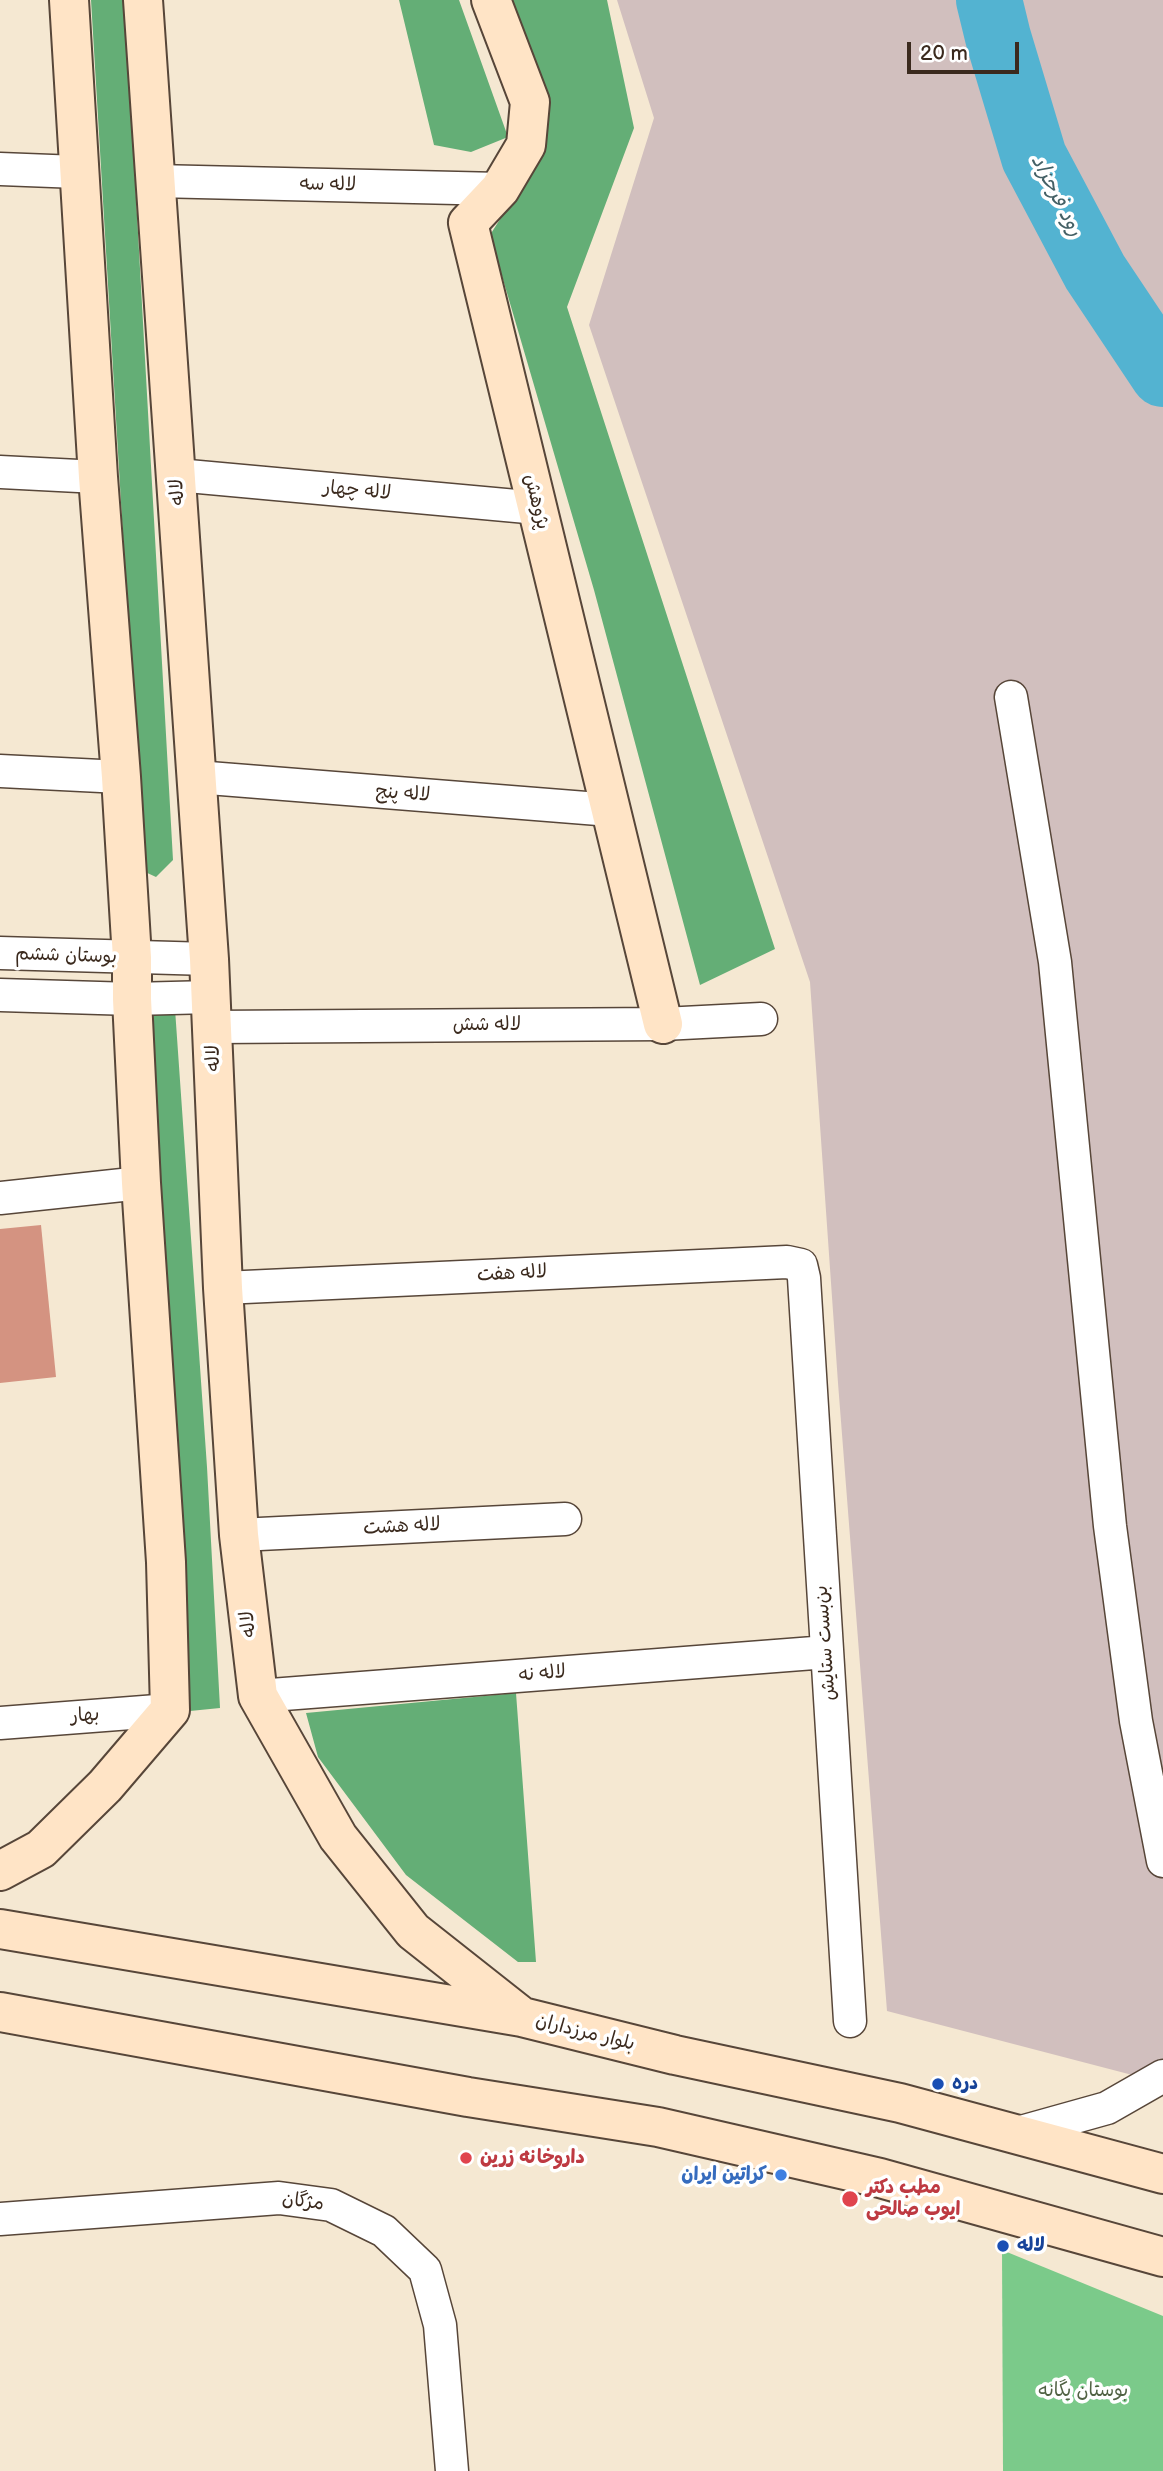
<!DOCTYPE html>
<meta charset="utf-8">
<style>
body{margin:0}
#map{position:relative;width:1163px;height:2471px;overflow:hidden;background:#f5e8d2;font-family:"Balsamiq Sans",sans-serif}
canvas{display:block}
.scale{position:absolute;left:907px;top:42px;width:112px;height:32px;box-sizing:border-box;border:4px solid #3b2a1e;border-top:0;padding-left:9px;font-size:21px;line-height:24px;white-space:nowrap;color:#3b2a1e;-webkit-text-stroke:5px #fff;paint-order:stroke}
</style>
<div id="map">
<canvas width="1163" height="2471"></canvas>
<div class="scale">20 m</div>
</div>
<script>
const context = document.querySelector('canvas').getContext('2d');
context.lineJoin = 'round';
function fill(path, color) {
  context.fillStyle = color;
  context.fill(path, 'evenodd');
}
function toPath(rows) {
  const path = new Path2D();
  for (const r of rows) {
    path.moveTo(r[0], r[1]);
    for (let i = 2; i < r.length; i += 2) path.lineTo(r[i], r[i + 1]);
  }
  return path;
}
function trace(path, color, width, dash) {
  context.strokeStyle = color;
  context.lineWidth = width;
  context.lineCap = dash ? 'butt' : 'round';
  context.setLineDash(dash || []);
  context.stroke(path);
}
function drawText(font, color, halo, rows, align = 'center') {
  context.font = font + ' "Balsamiq Sans","Playpen Sans Arabic",sans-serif';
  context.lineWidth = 7;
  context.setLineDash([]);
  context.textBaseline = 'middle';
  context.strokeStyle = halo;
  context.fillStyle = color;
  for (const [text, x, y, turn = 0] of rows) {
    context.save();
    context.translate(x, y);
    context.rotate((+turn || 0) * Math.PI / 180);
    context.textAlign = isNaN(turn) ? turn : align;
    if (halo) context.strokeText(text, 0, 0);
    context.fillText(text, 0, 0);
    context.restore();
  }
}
fill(toPath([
 [617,0,1163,0,1163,2083,887,2011,838,1383,810,982,589,325,654,118]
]), '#d1bfbe');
fill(toPath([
 [1002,2250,1163,2316,1163,2471,1003,2471]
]), '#7bca8a');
fill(toPath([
 [91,0,125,0,173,860,156,877,143,871],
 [399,0,459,0,508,137,471,152,434,145],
 [506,0,607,0,634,128,567,307,775,949,700,985,594,590,490,235,542,153],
 [154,1008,175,1009,207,1467,220,1708,180,1712,152,1044],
 [516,1693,536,1962,518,1962,406,1875,318,1757,306,1713]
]), '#64ae76');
trace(toPath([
 [989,0,998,37,1034,157,1095,272,1163,374]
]), '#53b3d1', 66);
fill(toPath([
 [41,1225,56,1377,0,1383,0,1229]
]), '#d49381');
const street = toPath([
 [0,169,78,172],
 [155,181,500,189],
 [0,472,98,477],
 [177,475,538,508],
 [1011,697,1055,962,1110,1526,1136,1721,1163,1861],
 [0,771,121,777],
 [196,777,611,810],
 [0,953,209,959],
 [0,995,132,999,211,997],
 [213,1027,663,1024,761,1019],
 [0,1198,141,1183],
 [223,1288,787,1262,801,1265,804,1278,850,2021],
 [239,1535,565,1519],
 [258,1696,827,1652],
 [0,1723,170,1710],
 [1014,2134,1107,2108,1163,2076],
 [0,2219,279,2198,331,2205,384,2231,425,2270,440,2325,452,2471]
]);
const secondary = toPath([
 [143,0,209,959,223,1288,239,1535,258,1696,338,1837,413,1931,522,2017],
 [491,0,530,102,526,145,500,189,468,223,663,1024],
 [0,1871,41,1849,105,1786,170,1710,166,1562,141,1183,132,999,132,958,121,777,98,477,69,0],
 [0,1929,522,2017,675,2055,900,2103,1163,2174],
 [0,2012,468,2097,658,2127,880,2178,1163,2257]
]);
trace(street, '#574639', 35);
trace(secondary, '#574639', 42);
trace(street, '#fff', 32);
trace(secondary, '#ffe4c6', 38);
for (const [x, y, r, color] of [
 [938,2084,7,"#1a4fb4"],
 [466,2158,7,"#e0444e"],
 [781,2175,7,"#3f7fe0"],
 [850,2199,9,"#e0444e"],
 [1003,2246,7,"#1a4fb4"]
]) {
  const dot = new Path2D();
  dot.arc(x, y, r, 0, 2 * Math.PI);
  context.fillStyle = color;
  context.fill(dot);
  trace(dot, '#fff', 2.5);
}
drawText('19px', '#3b2a1e', '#fff', [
 ["لاله سه",328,185,1],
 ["لاله چهار",357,491,5],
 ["لاله",178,492,-94],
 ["پژوهش",536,502,76],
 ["لاله پنج",403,794,4],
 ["بوستان ششم",66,956,2],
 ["لاله شش",487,1025],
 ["لاله",214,1058,-92],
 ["لاله هفت",512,1274,-3],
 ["لاله هشت",402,1527,-3],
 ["لاله",249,1624,-97],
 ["بن‌بست ستایش",826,1643,-94],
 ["لاله نه",542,1674,-4],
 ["بهار",85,1716,-4],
 ["بلوار مرزداران",585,2033,14],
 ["مژگان",303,2202,8]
]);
drawText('bold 19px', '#164399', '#fff', [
 ["دره",952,2084],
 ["لاله",1017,2246]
], 'left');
drawText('bold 19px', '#be3a42', '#fff', [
 ["داروخانه زرین",480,2158],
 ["مطب دکتر",866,2188],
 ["ایوب صالحی",866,2210]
], 'left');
drawText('bold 19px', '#366cbe', '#fff', [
 ["کراتین ایران",767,2175]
], 'right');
drawText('19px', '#516244', '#fff', [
 ["بوستان یگانه",1083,2391]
]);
drawText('italic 21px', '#456166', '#fff', [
 ["رود فرحزاد",1056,196,63]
]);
</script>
